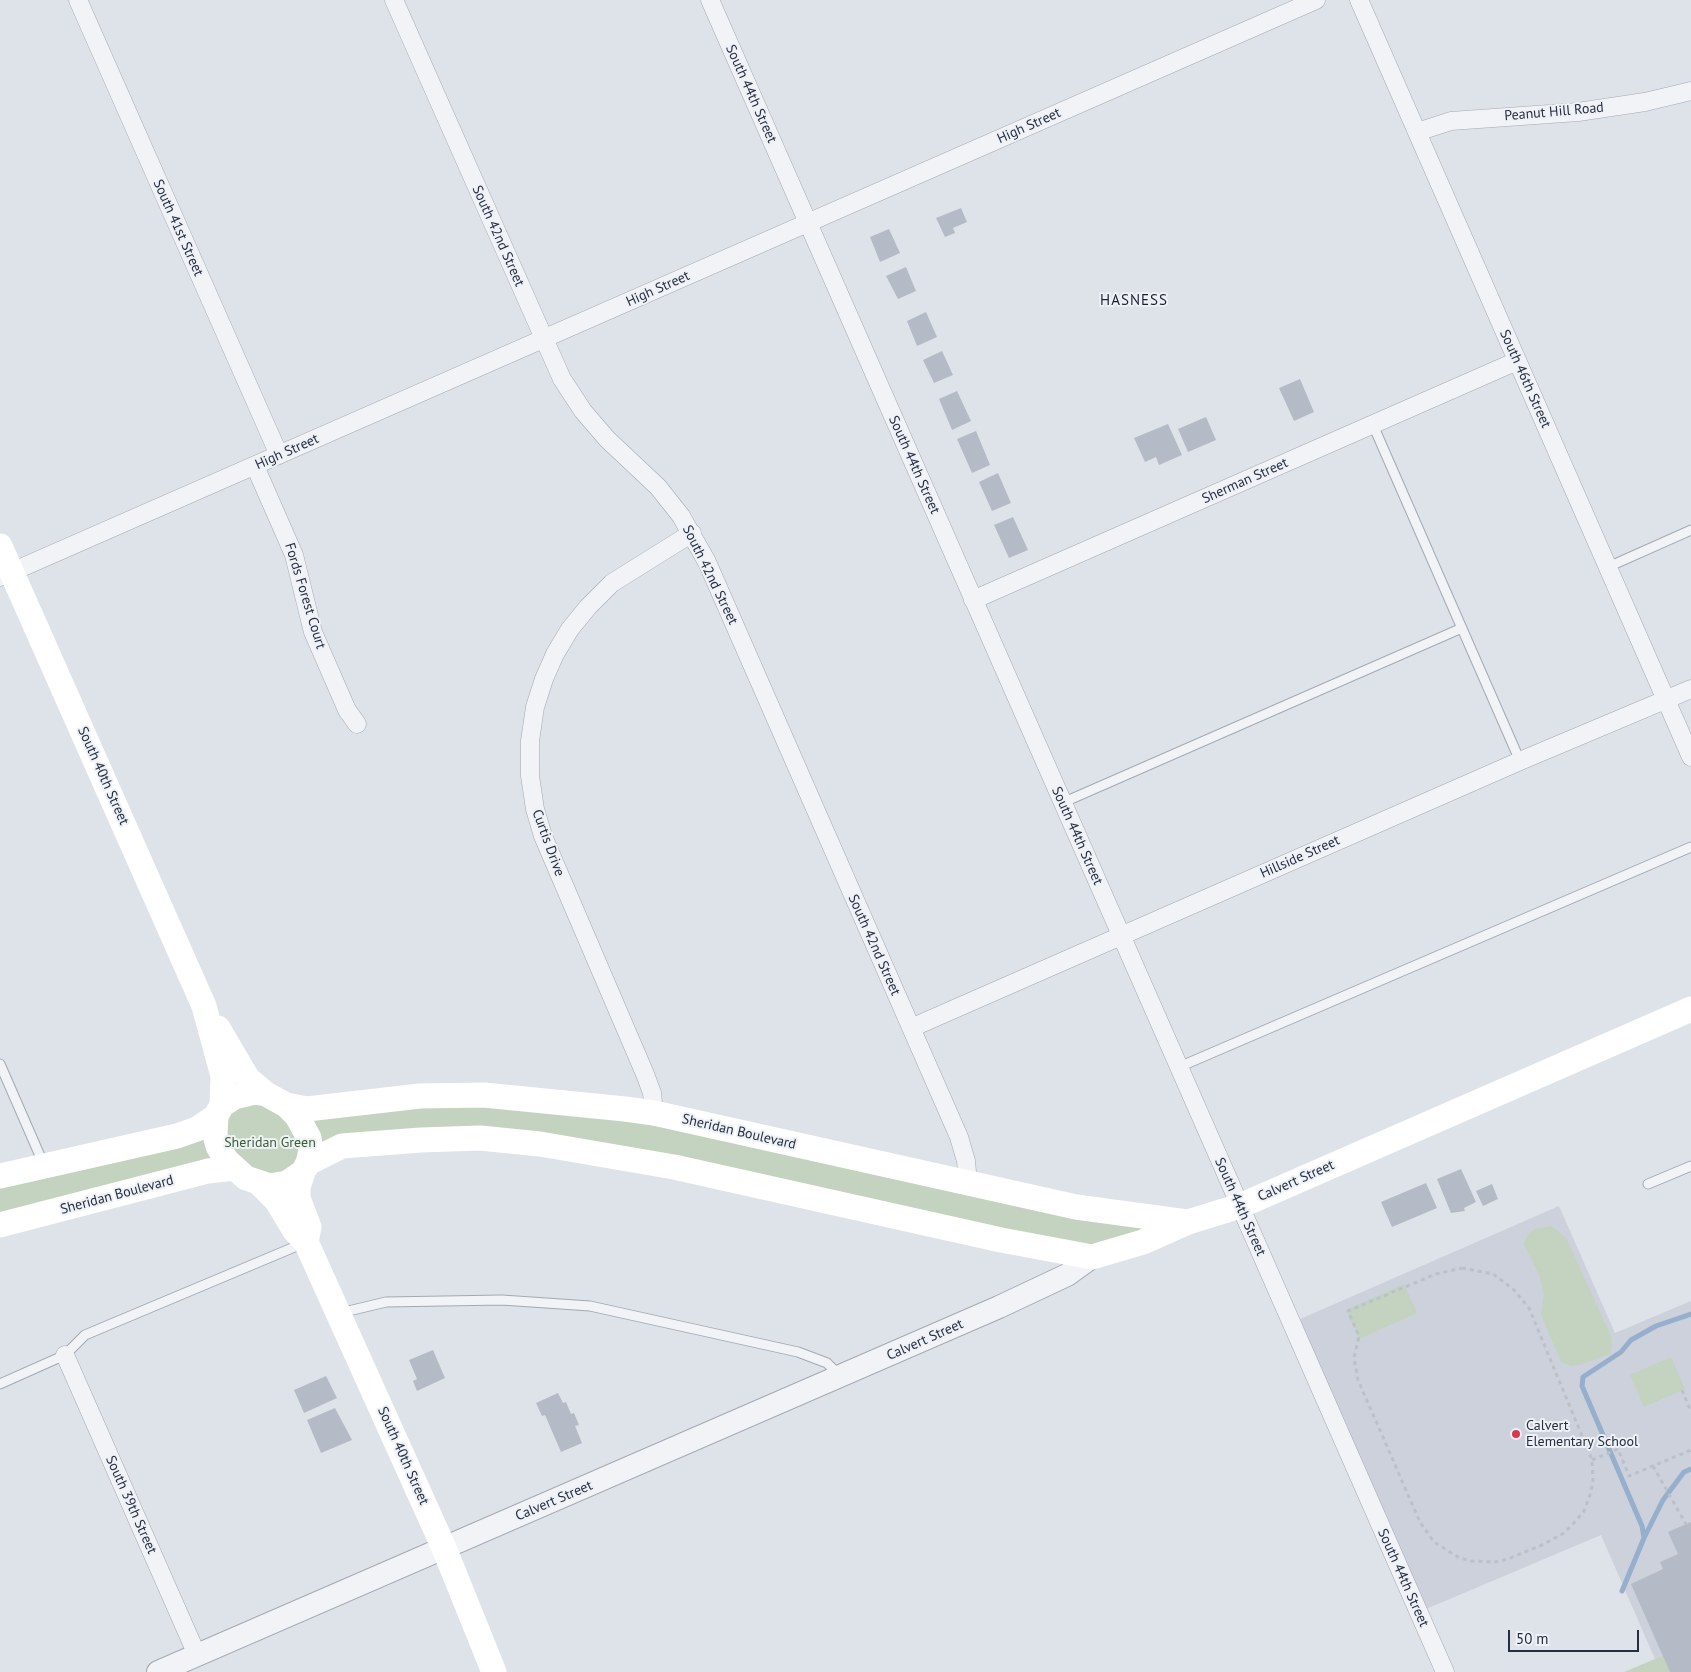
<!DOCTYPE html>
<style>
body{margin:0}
#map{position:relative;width:1691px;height:1672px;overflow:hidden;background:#dee2e9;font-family:"PT Sans",sans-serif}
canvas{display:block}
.scale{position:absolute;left:1508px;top:1630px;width:131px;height:22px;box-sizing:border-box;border:2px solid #262f41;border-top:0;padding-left:6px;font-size:15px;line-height:18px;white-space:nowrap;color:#262f41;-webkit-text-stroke:4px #eef1f6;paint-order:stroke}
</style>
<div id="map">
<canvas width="1691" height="1672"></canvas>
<div class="scale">50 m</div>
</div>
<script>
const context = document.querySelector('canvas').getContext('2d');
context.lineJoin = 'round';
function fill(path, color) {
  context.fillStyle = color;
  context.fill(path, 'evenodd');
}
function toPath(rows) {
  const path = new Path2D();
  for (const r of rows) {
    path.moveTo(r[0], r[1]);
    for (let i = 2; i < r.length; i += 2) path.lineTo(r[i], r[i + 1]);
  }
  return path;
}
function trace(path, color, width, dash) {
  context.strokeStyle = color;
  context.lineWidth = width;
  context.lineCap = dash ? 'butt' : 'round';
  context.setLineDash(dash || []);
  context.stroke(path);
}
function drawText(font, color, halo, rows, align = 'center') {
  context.font = font + ' "PT Sans",sans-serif';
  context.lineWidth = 4;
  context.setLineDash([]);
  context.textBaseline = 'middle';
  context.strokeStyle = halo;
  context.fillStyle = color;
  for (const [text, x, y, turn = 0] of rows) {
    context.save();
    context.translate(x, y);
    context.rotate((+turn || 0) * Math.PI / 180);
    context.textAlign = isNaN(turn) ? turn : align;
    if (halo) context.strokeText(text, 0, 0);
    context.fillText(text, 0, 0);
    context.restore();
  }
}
fill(toPath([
 [1559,1206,1615,1333,1691,1301,1691,1643,1655,1659,1601,1535,1419,1612,1291,1323]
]), '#ccd1db');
fill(toPath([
 [484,1095,1188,1222,1114,1251,540,1144,342,1146,295,1179,234,1168,0,1225,0,1176,177,1136,222,1105,276,1099],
 [1551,1226,1566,1238,1611,1336,1612,1346,1610,1354,1582,1364,1571,1366,1561,1362,1541,1314,1544,1295,1540,1277,1524,1244,1529,1233,1535,1229],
 [1404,1284,1417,1313,1359,1339,1346,1310],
 [1671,1357,1685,1389,1644,1407,1630,1375],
 [1691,1643,1691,1672,1624,1672,1655,1659]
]), '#c3d3bf');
trace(toPath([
 [1644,1538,1663,1500,1684,1472,1691,1469],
 [1622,1591,1644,1538,1642,1526,1582,1386,1583,1377,1621,1352,1631,1340,1656,1326,1691,1314]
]), '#96afcc', 5);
fill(toPath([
 [961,208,967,222,953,228,955,233,945,237,936,218],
 [889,229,900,253,880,262,870,237],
 [906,267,916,291,898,299,886,276],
 [926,312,937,337,917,346,907,321],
 [942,351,953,375,934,383,923,360],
 [1300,379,1314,412,1294,421,1279,388],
 [957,391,971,421,952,430,939,399],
 [1206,417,1216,440,1188,452,1178,429],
 [1168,424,1182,455,1159,465,1156,457,1145,462,1134,438],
 [976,431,990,465,972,473,957,439],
 [998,473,1011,503,992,511,979,482],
 [1013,517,1028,550,1009,558,994,525],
 [1461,1169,1476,1202,1464,1208,1465,1211,1451,1213,1437,1179],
 [1426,1183,1437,1208,1392,1227,1381,1202],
 [1492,1184,1498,1199,1483,1206,1476,1191],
 [433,1350,445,1378,417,1391,413,1381,417,1379,409,1360],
 [326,1376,337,1398,304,1413,294,1390],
 [558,1393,563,1403,566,1402,571,1414,574,1413,579,1425,575,1426,582,1443,561,1452,545,1415,542,1416,536,1403],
 [335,1408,352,1440,321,1453,307,1420],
 [1691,1522,1691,1672,1670,1672,1631,1584,1663,1569,1660,1562,1678,1554,1668,1532]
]), '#b5bbc6');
const service = toPath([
 [1373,425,1520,761],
 [1608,567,1691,530],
 [1062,803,1462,628],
 [0,1064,44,1165],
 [1179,1067,1691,847],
 [1648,1184,1691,1166],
 [340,1313,386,1302,502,1300,590,1306,798,1352,827,1363,839,1375],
 [0,1384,65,1355,85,1335,304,1243]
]);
const minor = toPath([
 [78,0,279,455],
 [394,0,562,379,583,411,607,439,658,487,681,516,707,562,959,1137,966,1161,968,1183],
 [710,0,1445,1672],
 [1359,0,1691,757],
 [1417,132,1451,121,1578,112,1645,102,1691,91],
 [255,466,294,555,313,632,347,710,357,724],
 [0,577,1316,0],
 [973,600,1517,361],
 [911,1028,1520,761,1691,689],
 [654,1113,652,1093,645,1074,543,836,535,809,530,776,530,741,535,707,544,679,555,654,570,629,588,607,612,583,692,533],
 [65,1355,197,1655]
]);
const tertiary = toPath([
 [158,1672,999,1307,1067,1275,1092,1257]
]);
trace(service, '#a3a9b3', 11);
trace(minor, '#a3a9b3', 19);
trace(tertiary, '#a3a9b3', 24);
trace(toPath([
 [1462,1268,1493,1274,1513,1289,1529,1308,1592,1460,1593,1481,1590,1495,1584,1511,1574,1523,1564,1533,1542,1545,1508,1559,1495,1562,1470,1561,1458,1557,1434,1542,1420,1522,1358,1380,1354,1358,1359,1336,1348,1311,1436,1274,1462,1268],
 [1682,1390,1691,1412],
 [1592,1460,1618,1449,1629,1476,1691,1450],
 [1653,1466,1686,1524]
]), '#bcc0c8', 3, [4, 4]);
trace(service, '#f1f3f7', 9);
trace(minor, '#f1f3f7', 18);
trace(tertiary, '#f1f3f7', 22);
trace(toPath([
 [0,546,204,1006,223,1076,222,1105],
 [218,1028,248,1079,266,1094],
 [254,1092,266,1094,286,1105,297,1116,309,1138,311,1151,308,1163,303,1172,287,1183,270,1186,246,1178,226,1160,218,1146,215,1135,216,1116,222,1105,234,1097,254,1092],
 [286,1105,307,1109,420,1096,484,1095,625,1109,654,1113,1076,1207,1187,1222],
 [308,1163,342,1146,421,1140,480,1138,540,1144,674,1167,1001,1240,1092,1257,1143,1242,1188,1222,1240,1206,1691,1009],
 [303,1172,298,1187,298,1198,309,1227,306,1242],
 [0,1176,177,1136,197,1129,216,1116],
 [261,1185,277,1201,295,1231,306,1242,444,1548,494,1672],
 [0,1225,208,1171,234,1168]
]), '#fff', 25);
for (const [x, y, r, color] of [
 [1516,1434,5,"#d8394c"]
]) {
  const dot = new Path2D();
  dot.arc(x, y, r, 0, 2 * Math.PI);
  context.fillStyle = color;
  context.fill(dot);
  trace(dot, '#eef1f6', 2);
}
drawText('14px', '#262f41', '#eef1f6', [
 ["South 44th Street",751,94,66],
 ["Peanut Hill Road",1554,112,-5],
 ["High Street",1029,126,-24],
 ["South 41st Street",178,228,66],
 ["South 42nd Street",498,236,66],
 ["High Street",658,289,-24],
 ["South 46th Street",1525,379,66],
 ["High Street",287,452,-24],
 ["South 44th Street",914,465,66],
 ["Sherman Street",1245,481,-24],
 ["South 42nd Street",710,575,64],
 ["Fords Forest Court",305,596,73],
 ["South 40th Street",103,776,66],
 ["South 44th Street",1077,836,66],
 ["Curtis Drive",548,843,70],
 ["Hillside Street",1300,857,-24],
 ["South 42nd Street",874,945,66],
 ["Sheridan Boulevard",739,1132,13],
 ["Calvert Street",1296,1181,-24],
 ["Sheridan Boulevard",117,1195,-15],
 ["South 44th Street",1240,1207,66],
 ["Calvert Street",925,1340,-24],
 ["South 40th Street",403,1456,66],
 ["Calvert Street",554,1501,-23],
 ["South 39th Street",131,1505,66],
 ["South 44th Street",1403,1578,66]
]);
drawText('14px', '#395e32', '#eef1f6', [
 ["Sheridan Green",270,1143]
]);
drawText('14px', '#262f41', '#eef1f6', [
 ["Calvert",1526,1426],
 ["Elementary School",1526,1442]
], 'left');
context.letterSpacing = '1px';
drawText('15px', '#192032', '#eef1f6', [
 ["HASNESS",1134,301]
]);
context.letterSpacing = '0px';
</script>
